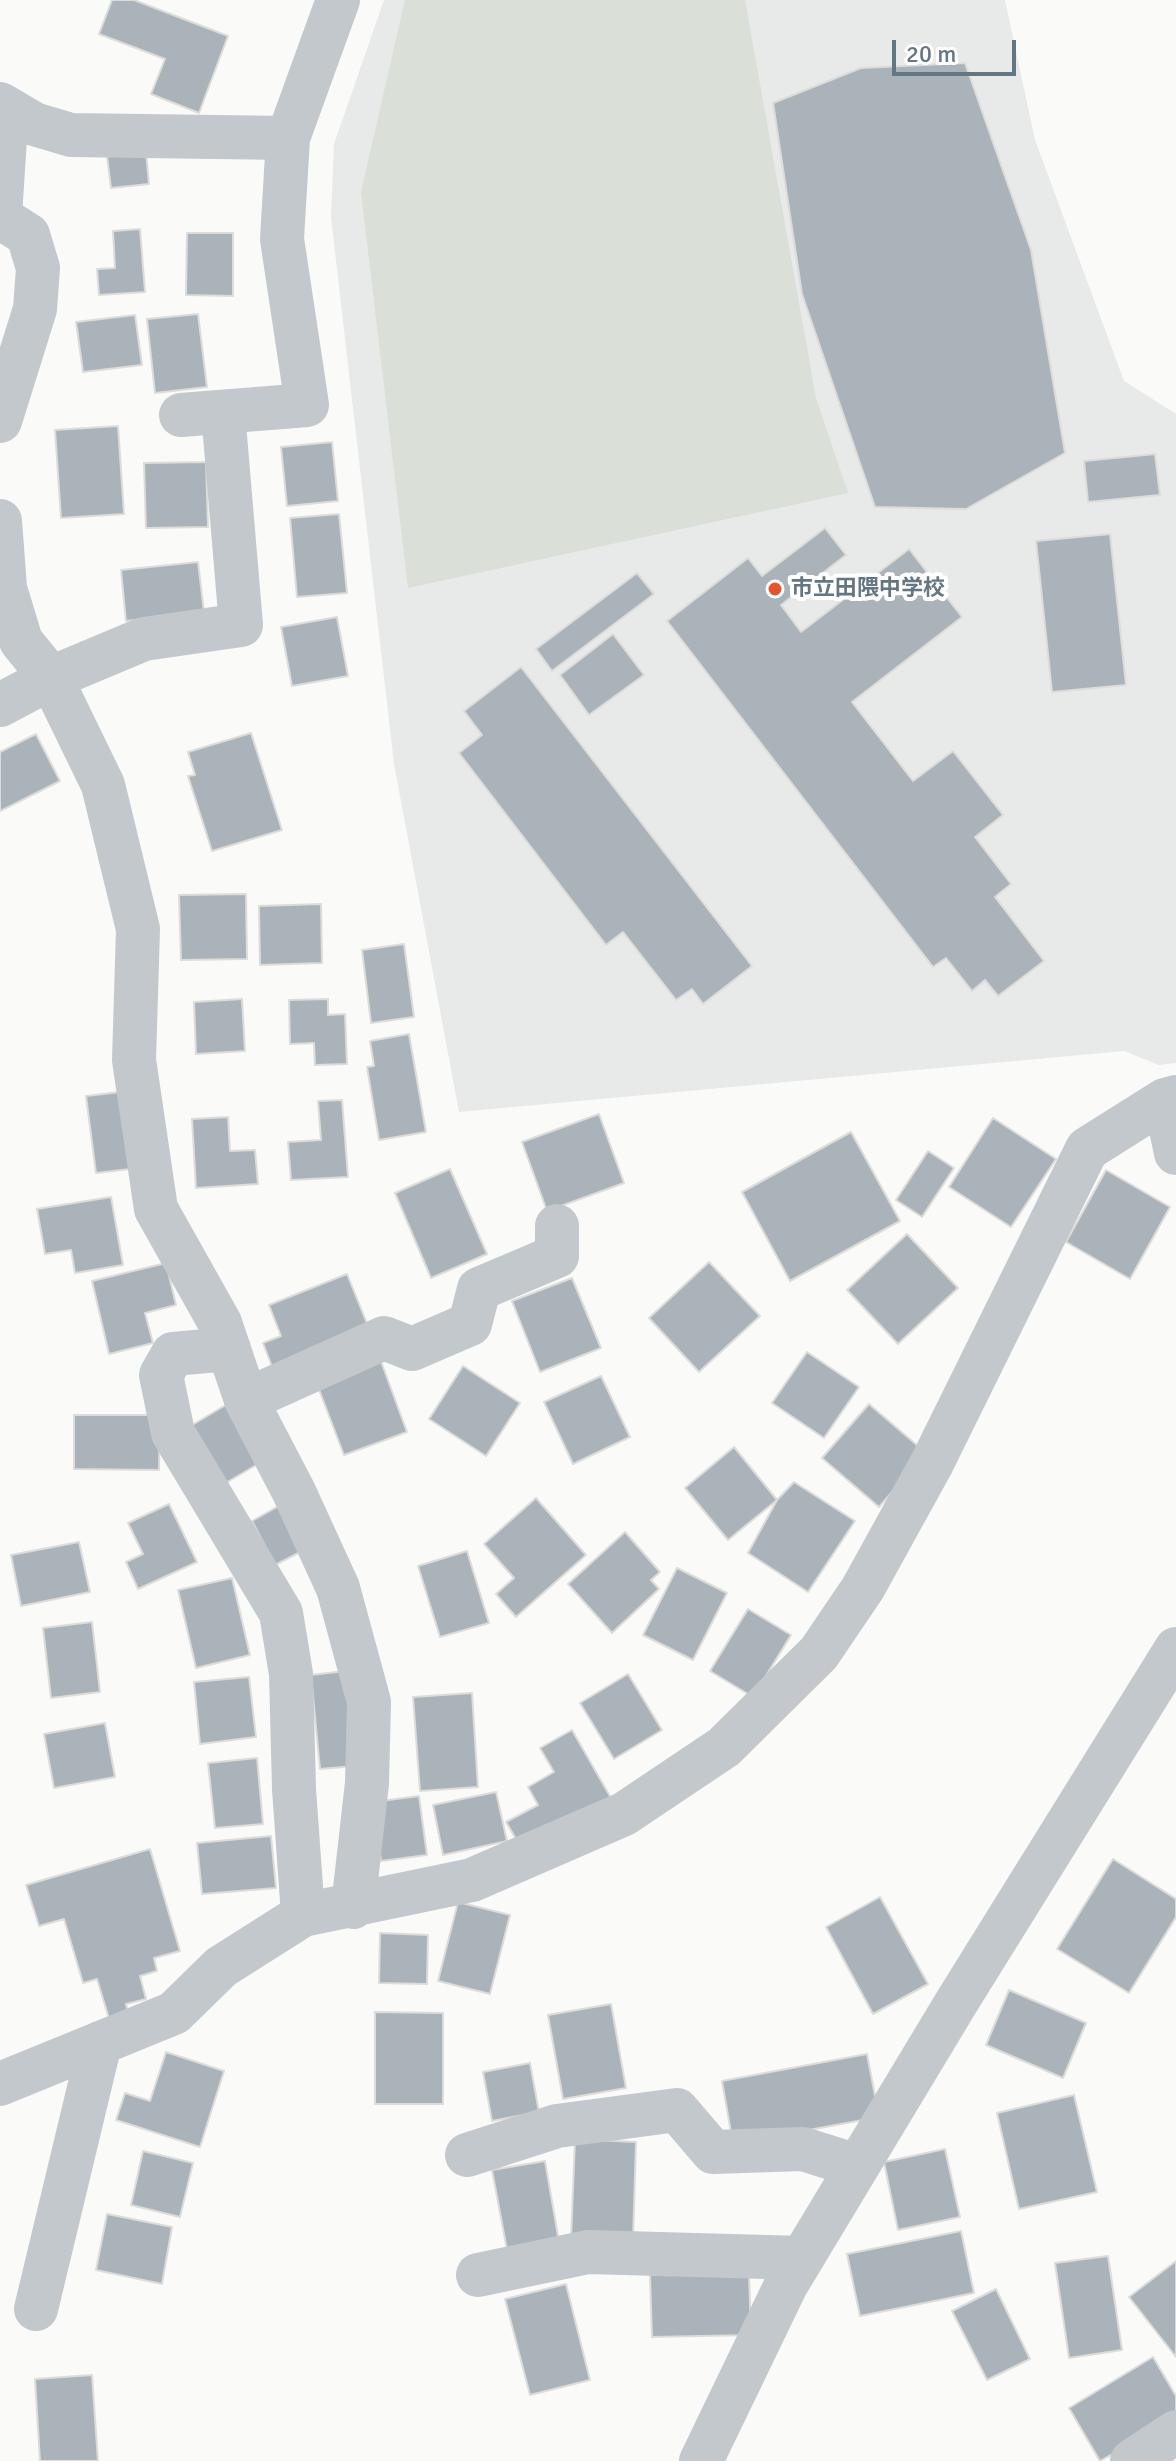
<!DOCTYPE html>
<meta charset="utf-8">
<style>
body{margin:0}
#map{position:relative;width:1176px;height:2461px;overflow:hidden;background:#fafaf8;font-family:Signika,sans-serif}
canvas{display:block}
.scale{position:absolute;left:892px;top:40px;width:124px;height:36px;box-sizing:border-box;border:4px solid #657683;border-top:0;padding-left:10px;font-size:24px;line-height:28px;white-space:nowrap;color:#657683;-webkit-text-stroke:6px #fff;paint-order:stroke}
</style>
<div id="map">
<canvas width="1176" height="2461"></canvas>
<div class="scale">20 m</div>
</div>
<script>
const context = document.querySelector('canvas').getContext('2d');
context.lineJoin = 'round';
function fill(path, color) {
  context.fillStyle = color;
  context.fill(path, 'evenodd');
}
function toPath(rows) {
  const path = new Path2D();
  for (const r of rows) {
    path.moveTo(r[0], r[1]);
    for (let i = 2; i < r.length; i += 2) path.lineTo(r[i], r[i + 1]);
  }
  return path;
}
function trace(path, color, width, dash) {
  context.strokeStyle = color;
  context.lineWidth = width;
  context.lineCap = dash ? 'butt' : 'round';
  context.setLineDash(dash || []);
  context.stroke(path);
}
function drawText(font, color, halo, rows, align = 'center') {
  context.font = font + ' Signika,"Noto Sans JP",sans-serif';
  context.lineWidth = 8;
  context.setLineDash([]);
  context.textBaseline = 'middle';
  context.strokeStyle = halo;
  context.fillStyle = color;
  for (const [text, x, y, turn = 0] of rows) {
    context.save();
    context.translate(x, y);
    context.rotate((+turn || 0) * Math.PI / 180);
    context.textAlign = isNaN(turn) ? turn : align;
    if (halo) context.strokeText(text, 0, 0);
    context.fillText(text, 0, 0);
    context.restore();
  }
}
fill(toPath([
 [384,0,1005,0,1035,140,1124,381,1176,414,1176,1063,1159,1065,1124,1051,459,1112,394,764,331,217,334,144]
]), '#e8e9e9');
fill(toPath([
 [405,0,745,0,816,398,848,493,408,588,361,192]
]), '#dadfd7');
const building = toPath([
 [112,0,134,0,228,36,199,113,151,94,165,59,99,34,112,0],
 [965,63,1031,250,1065,453,966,509,875,507,802,294,773,103,861,68,965,63],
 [146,152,149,184,111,188,107,156,146,152],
 [140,229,145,292,99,295,97,269,115,268,113,231,140,229],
 [187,233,233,233,233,296,186,295,187,233],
 [198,314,207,387,155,393,147,319,198,314],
 [135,315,142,365,83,372,76,322,135,315],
 [118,426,124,514,61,518,55,430,118,426],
 [332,442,338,501,287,506,281,447,332,442],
 [1155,454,1160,495,1088,502,1084,461,1155,454],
 [206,462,208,527,146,528,144,463,206,462],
 [339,514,347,593,297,597,290,518,339,514],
 [825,528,846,555,781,605,801,632,909,549,962,617,852,702,913,781,953,751,1003,815,975,837,1011,884,995,897,1044,961,998,996,985,980,972,991,946,958,933,967,667,621,748,558,762,576,825,528],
 [1110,534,1126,685,1052,692,1036,541,1110,534],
 [198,562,204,612,126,621,121,570,198,562],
 [637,573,654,594,552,671,536,649,637,573],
 [337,617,348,676,292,686,281,627,337,617],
 [613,634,644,675,589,715,560,675,613,634],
 [521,667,752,966,703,1004,692,989,676,1000,623,932,606,945,459,753,482,735,464,711,521,667],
 [251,733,282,830,212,851,188,776,195,775,188,752,251,733],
 [36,734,60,781,0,811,0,752,36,734],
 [246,894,247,959,181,960,179,895,246,894],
 [321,904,322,963,260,965,259,906,321,904],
 [404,944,414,1017,371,1023,362,950,404,944],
 [242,999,245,1051,196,1054,194,1002,242,999],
 [328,999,328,1015,345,1014,347,1064,315,1065,314,1043,290,1044,289,1000,328,999],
 [409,1034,426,1132,379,1140,367,1067,374,1066,370,1041,409,1034],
 [129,1091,139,1168,96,1173,86,1096,129,1091],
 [342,1100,348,1177,291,1180,288,1142,321,1140,318,1101,342,1100],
 [599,1114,624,1183,547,1211,522,1142,599,1114],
 [228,1117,230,1151,255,1150,258,1184,196,1188,192,1119,228,1117],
 [993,1118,1056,1159,1011,1227,949,1187,993,1118],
 [851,1132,900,1221,790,1281,742,1192,851,1132],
 [928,1151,954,1168,922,1217,896,1200,928,1151],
 [450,1169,487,1254,431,1278,395,1193,450,1169],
 [1106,1170,1170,1207,1130,1279,1066,1242,1106,1170],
 [111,1197,123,1265,75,1273,71,1250,45,1254,37,1209,111,1197],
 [907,1234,958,1288,898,1344,847,1290,907,1234],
 [709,1262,760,1316,699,1372,649,1318,709,1262],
 [166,1263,176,1305,145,1313,153,1343,109,1354,92,1281,166,1263],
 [347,1274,370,1331,273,1369,263,1343,281,1336,269,1305,347,1274],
 [572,1278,601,1348,540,1372,512,1301,572,1278],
 [807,1352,859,1387,824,1438,772,1403,807,1352],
 [379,1356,407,1432,344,1455,315,1379,379,1356],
 [463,1366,520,1403,486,1456,429,1419,463,1366],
 [601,1376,630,1437,573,1464,544,1402,601,1376],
 [229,1403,263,1461,224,1484,189,1427,229,1403],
 [869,1404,926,1453,879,1507,822,1458,869,1404],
 [74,1415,160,1415,159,1470,74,1469,74,1415],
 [734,1447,777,1500,728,1540,685,1488,734,1447],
 [794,1482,855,1521,808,1592,748,1553,777,1500,794,1482],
 [536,1498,586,1555,516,1617,496,1594,514,1578,484,1544,536,1498],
 [284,1503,308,1548,275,1565,252,1521,284,1503],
 [169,1504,197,1562,138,1589,126,1562,143,1554,128,1523,169,1504],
 [625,1532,660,1572,651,1580,659,1589,612,1633,568,1584,625,1532],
 [79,1542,90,1592,21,1606,11,1555,79,1542],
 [467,1551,489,1623,440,1637,418,1566,467,1551],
 [677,1568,727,1593,693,1660,643,1635,677,1568],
 [232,1578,250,1655,196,1668,178,1590,232,1578],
 [748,1609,791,1635,753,1697,710,1671,748,1609],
 [92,1622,100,1692,51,1698,43,1628,92,1622],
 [345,1671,355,1766,320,1769,311,1675,345,1671],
 [628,1674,662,1730,614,1759,580,1703,628,1674],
 [249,1677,256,1737,200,1744,194,1682,249,1677],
 [472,1693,478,1787,420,1791,413,1697,472,1693],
 [105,1723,115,1777,54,1788,44,1734,105,1723],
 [572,1730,611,1798,522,1849,506,1822,538,1805,528,1787,554,1772,540,1748,572,1730],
 [257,1758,263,1824,215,1828,208,1763,257,1758],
 [496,1792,507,1841,443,1855,433,1805,496,1792],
 [419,1796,427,1855,381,1861,373,1802,419,1796],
 [271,1836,276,1888,202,1894,197,1843,271,1836],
 [150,1849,180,1951,154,1958,157,1971,140,1976,146,1999,126,2004,130,2020,111,2025,97,1979,83,1983,64,1919,39,1926,26,1885,150,1849],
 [1113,1859,1176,1899,1176,1917,1129,1993,1057,1949,1113,1859],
 [880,1897,928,1984,873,2014,826,1927,880,1897],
 [458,1902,510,1915,490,1994,438,1981,458,1902],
 [380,1933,428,1935,427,1984,379,1983,380,1933],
 [1009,1990,1086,2023,1063,2078,986,2045,1009,1990],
 [611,2004,626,2088,563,2099,548,2015,611,2004],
 [375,2012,443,2013,443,2104,375,2104,375,2012],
 [166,2052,224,2071,200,2147,116,2120,125,2093,150,2101,166,2052],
 [867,2054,879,2117,733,2144,722,2081,867,2054],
 [530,2063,539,2112,492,2121,483,2072,530,2063],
 [1074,2095,1097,2192,1019,2209,997,2113,1074,2095],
 [575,2139,636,2142,633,2241,571,2238,575,2139],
 [945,2149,960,2217,898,2230,884,2162,945,2149],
 [143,2151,193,2163,180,2217,131,2205,143,2151],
 [545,2161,559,2242,507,2250,492,2170,545,2161],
 [107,2214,172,2227,162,2284,96,2270,107,2214],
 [961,2231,974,2293,860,2316,847,2254,961,2231],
 [1108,2256,1122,2350,1069,2358,1055,2263,1108,2256],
 [1176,2261,1176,2357,1129,2297,1176,2261],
 [749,2273,751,2335,652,2337,650,2275,749,2273],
 [566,2284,590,2380,530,2395,505,2299,566,2284],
 [996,2289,1030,2359,987,2380,952,2311,996,2289],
 [1153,2357,1176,2396,1176,2417,1100,2461,1069,2408,1153,2357],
 [92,2375,98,2461,40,2461,35,2379,92,2375]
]);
fill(building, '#aab3b9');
trace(building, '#dcdcda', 2);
trace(toPath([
 [0,104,34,124,71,135,288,138],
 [0,215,7,108],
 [0,217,28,235,38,268,35,309,0,421],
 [181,415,307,405,282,239,288,138,338,0],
 [0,521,5,588,21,641,51,678,103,785,138,929,134,1060,156,1209,220,1323,246,1400,294,1492,338,1588,369,1702,367,1783,353,1907],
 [0,705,51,678,144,639,241,625,223,412],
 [1165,1100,1176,1153],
 [229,1349,173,1354,161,1375,173,1433,281,1613,291,1674,294,1789,303,1915],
 [246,1400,384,1338,412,1349,470,1324,479,1289,557,1256,557,1226],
 [0,2084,174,2013,221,1967,303,1915,472,1880,624,1814,724,1747,819,1653,863,1588,932,1463,1087,1149,1165,1100,1176,1097],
 [467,2155,557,2126,677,2110,713,2152,803,2149,857,2166],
 [478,2275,588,2252,802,2258],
 [36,2309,100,2043],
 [701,2461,786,2285,956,2003,1176,1649],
 [1132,2461,1176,2432]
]), '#c3c8cc', 44);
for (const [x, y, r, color] of [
 [775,589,8,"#e4572e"]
]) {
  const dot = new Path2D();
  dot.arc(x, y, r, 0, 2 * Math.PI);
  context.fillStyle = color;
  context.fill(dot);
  trace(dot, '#fff', 3);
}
drawText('bold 22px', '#657683', '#fff', [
 ["市立田隈中学校",791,589]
], 'left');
</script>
